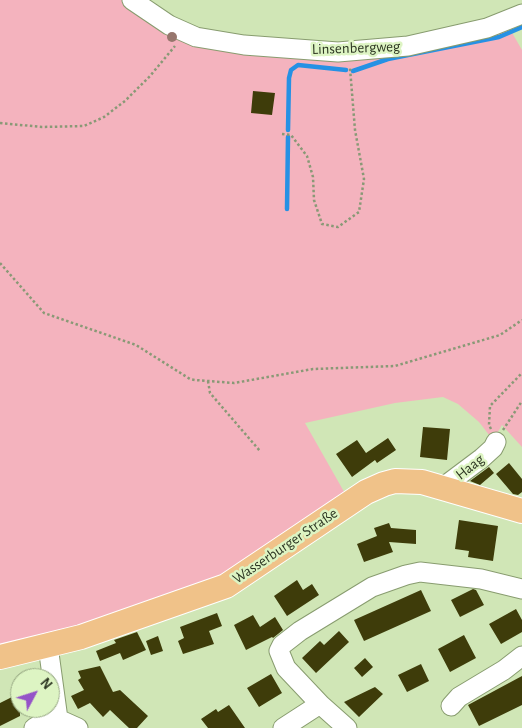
<!DOCTYPE html>
<meta charset="utf-8">
<style>
body{margin:0}
#map{position:relative;width:522px;height:728px;overflow:hidden;background:#d0e6b6;font-family:"Alegreya Sans",sans-serif}
canvas{display:block}
.north{position:absolute;left:10px;top:668px;width:50px;height:50px;box-sizing:border-box;background:#ddf4c3;border:1px solid #96a782;border-radius:50%;rotate:50deg;font-size:14px;font-weight:700;line-height:20px;text-align:center;color:#2b3421}
.north::after{content:'';display:block;margin:auto;width:18px;height:22px;background:#9553c8;clip-path:polygon(50% 0,100% 100%,50% 72%,0 100%)}
</style>
<div id="map">
<canvas width="522" height="728"></canvas>
<div class="north">N</div>
</div>
<script>
const context = document.querySelector('canvas').getContext('2d');
context.lineJoin = 'round';
function fill(path, color) {
  context.fillStyle = color;
  context.fill(path, 'evenodd');
}
function toPath(rows) {
  const path = new Path2D();
  for (const r of rows) {
    path.moveTo(r[0], r[1]);
    for (let i = 2; i < r.length; i += 2) path.lineTo(r[i], r[i + 1]);
  }
  return path;
}
function trace(path, color, width, dash) {
  context.strokeStyle = color;
  context.lineWidth = width;
  context.lineCap = dash ? 'butt' : 'round';
  context.setLineDash(dash || []);
  context.stroke(path);
}
function drawText(font, color, halo, rows, align = 'center') {
  context.font = font + ' "Alegreya Sans",sans-serif';
  context.lineWidth = 5;
  context.setLineDash([]);
  context.textBaseline = 'middle';
  context.strokeStyle = halo;
  context.fillStyle = color;
  for (const [text, x, y, turn = 0] of rows) {
    context.save();
    context.translate(x, y);
    context.rotate((+turn || 0) * Math.PI / 180);
    context.textAlign = isNaN(turn) ? turn : align;
    if (halo) context.strokeText(text, 0, 0);
    context.fillText(text, 0, 0);
    context.restore();
  }
}
fill(toPath([
 [0,0,126,0,157,21,316,55,507,24,522,50,522,447,502,425,493,440,479,422,458,404,443,397,395,403,305,423,347,497,226,580,0,652]
]), '#f4b3be');
trace(toPath([
 [353,71,388,59,499,37,522,27],
 [288,130,289,78,291,70,298,65,346,70],
 [287,209,288,137]
]), '#2691e4', 4.5);
fill(toPath([
 [253,91,275,93,272,115,251,113],
 [423,427,450,429,447,460,420,457],
 [388,438,396,450,377,463,375,460,352,477,336,454,357,440,366,453],
 [509,463,522,479,522,492,518,495,513,494,496,474],
 [489,467,494,473,480,485,470,481],
 [459,520,498,526,493,561,468,557,469,551,455,549],
 [389,523,391,528,416,530,416,544,389,542,393,552,364,562,357,544,377,536,374,528],
 [297,580,303,590,312,584,319,595,287,616,274,596],
 [473,589,476,590,484,605,460,617,451,600],
 [421,590,431,611,364,641,354,620],
 [516,609,522,620,522,632,501,644,489,624],
 [217,613,222,626,209,631,214,644,183,654,178,641,184,638,180,627],
 [253,615,260,627,275,617,283,630,273,638,272,637,246,650,234,625],
 [339,631,349,642,316,673,302,658,320,641,324,645],
 [137,632,146,650,123,660,120,653,100,661,96,651,116,643,114,640],
 [464,635,476,658,450,672,438,649],
 [158,636,163,651,151,655,146,641],
 [365,658,373,667,362,677,354,668],
 [421,664,429,681,407,692,398,675],
 [100,666,113,692,120,690,148,716,137,728,129,728,110,710,103,717,90,703,78,709,71,696,84,690,78,680,81,678,78,671],
 [271,674,282,693,259,707,247,688],
 [522,676,522,705,479,726,468,705],
 [375,687,383,694,359,717,344,702],
 [20,693,20,716,0,726,0,703],
 [229,705,245,728,208,728,201,719,216,709,218,712]
]), '#3e3c0a');
const minor = toPath([
 [132,0,169,25,196,37,244,45,338,52,408,46,487,28,522,14],
 [442,488,482,458,493,448,496,442],
 [48,646,58,719],
 [320,704,286,668,279,651,282,645,300,631,372,587,406,575,420,572,481,579,522,589],
 [451,706,459,697,504,670,522,656],
 [34,728,45,721,58,719,78,728],
 [283,728,320,704,347,728]
]);
const major = toPath([
 [0,657,81,637,226,586,366,492,384,484,395,481,422,482,522,511]
]);
trace(minor, '#889c6f', 21);
trace(major, '#fff', 26);
trace(toPath([
 [0,123,42,127,84,126,104,117,125,101,150,76,175,46],
 [282,134,291,135,307,156,313,177,314,200,322,224,338,227,359,212,364,179,355,130,350,68],
 [0,263,44,313,136,345,190,379,195,380,234,383,313,369,395,366,500,335,522,320],
 [208,381,210,393,260,451],
 [491,429,489,425,490,406,522,373],
 [503,430,522,401]
]), '#899976', 2.5, [2.5, 2.5]);
trace(minor, '#fff', 19);
trace(major, '#f0c289', 24);
context.fillStyle = '#97766d';
for (const [x, y] of [
 [172,37]
]) {
  context.beginPath();
  context.arc(x, y, 5, 0, 2 * Math.PI);
  context.fill();
}
drawText('15px', '#2b3421', '#ddf4c3', [
 ["Linsenbergweg",356,48,-2],
 ["Haag",470,467,-38],
 ["Wasserburger Straße",285,546,-34]
]);
</script>
